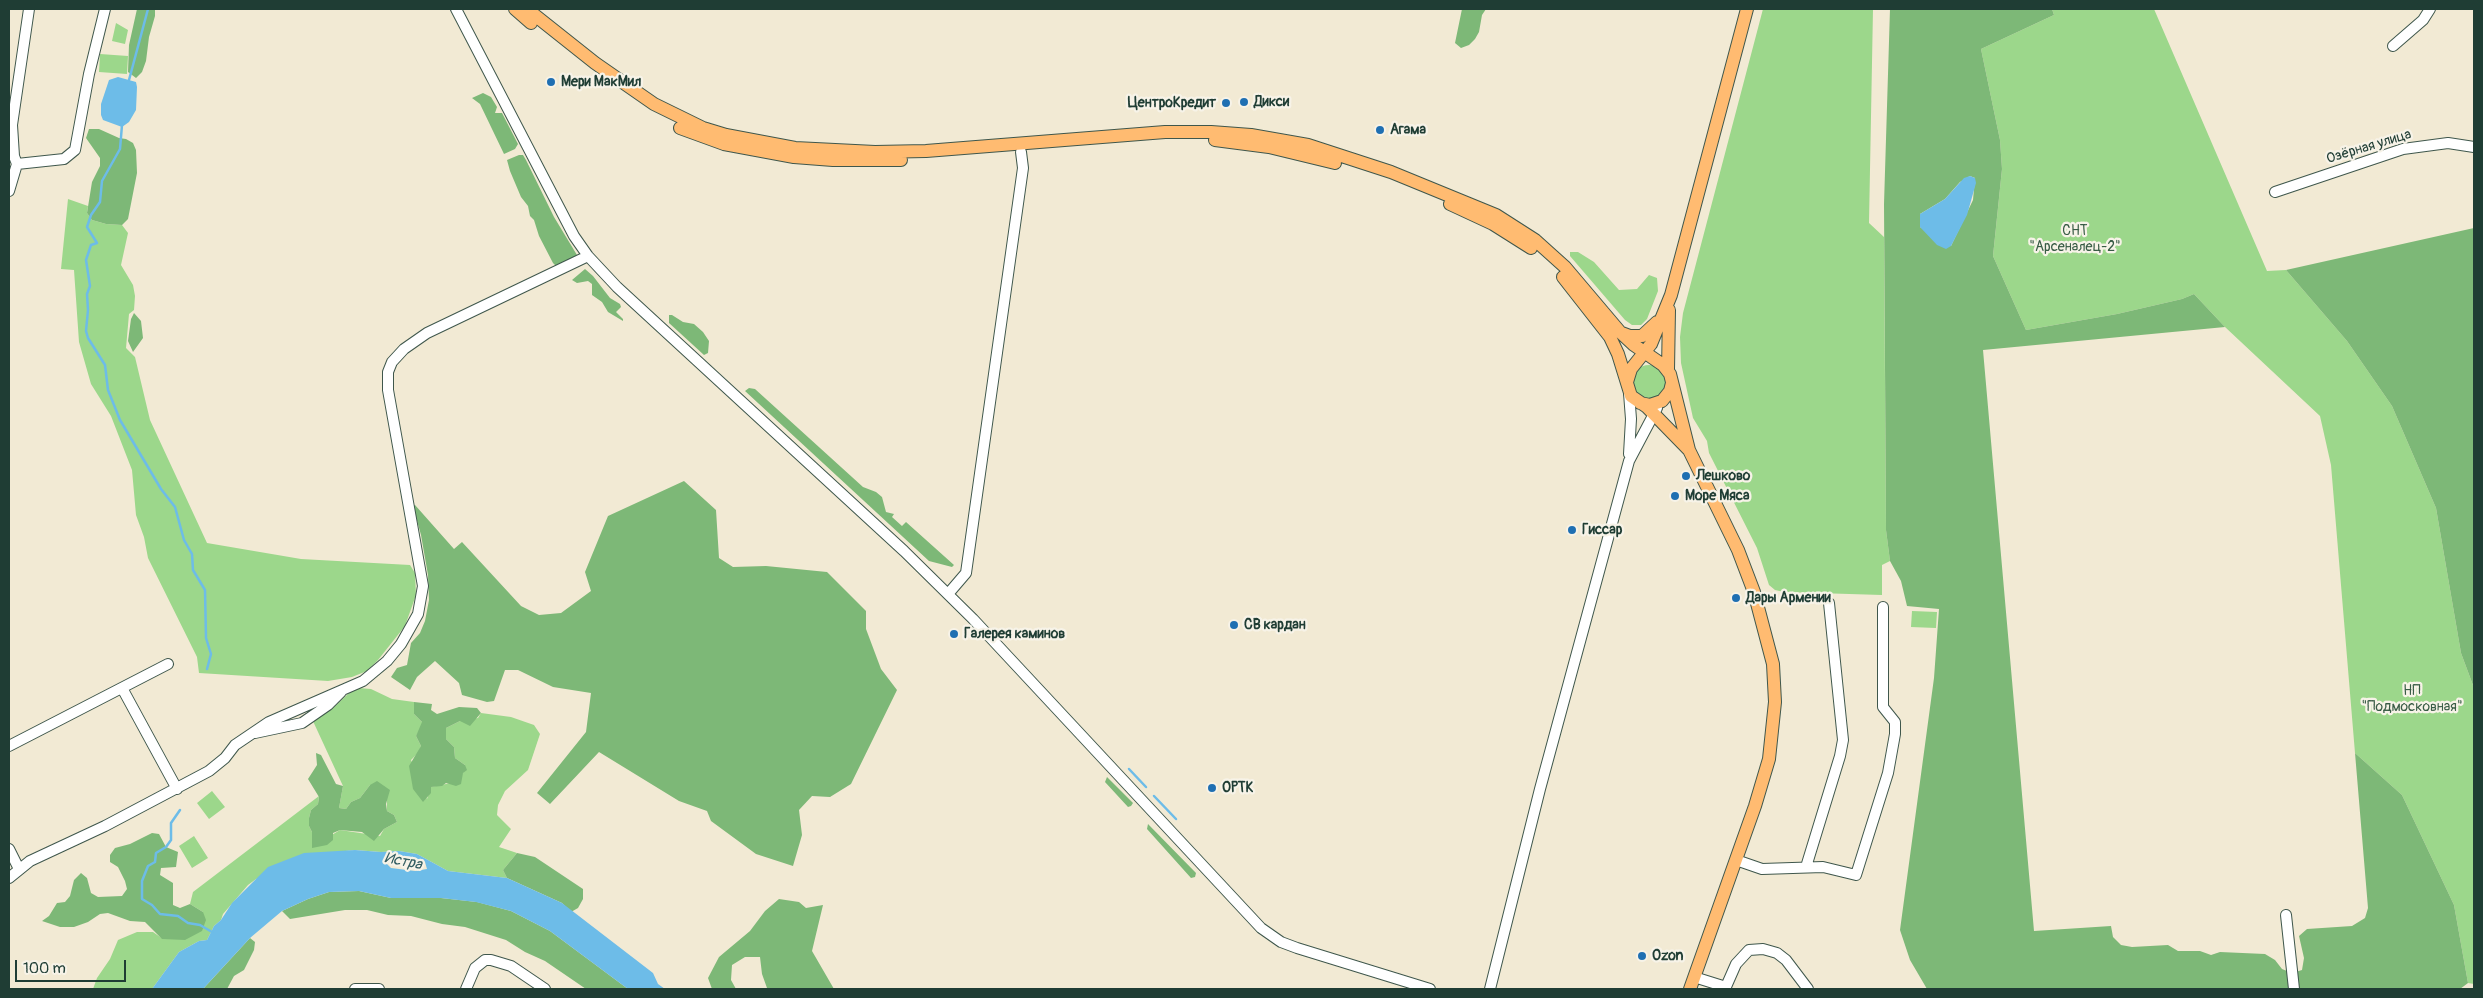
<!DOCTYPE html>
<meta charset="utf-8">
<style>
body{margin:0}
#map{position:relative;width:2483px;height:998px;overflow:hidden;background:#f2ead4;font-family:Pangolin,sans-serif}
canvas{display:block}
.frame{position:absolute;inset:0;border:10px solid #1f3d34;pointer-events:none}
.scale{position:absolute;left:15px;top:960px;width:111px;height:22px;box-sizing:border-box;border:2px solid #1f3d34;border-top:0;padding-left:6px;font-size:15px;line-height:18px;white-space:nowrap;color:#1f3d34;-webkit-text-stroke:4px #f7f3e8;paint-order:stroke}
</style>
<div id="map">
<canvas width="2483" height="998"></canvas>
<div class="frame"></div>
<div class="scale">100 m</div>
</div>
<script>
const context = document.querySelector('canvas').getContext('2d');
context.lineJoin = 'round';
function fill(path, color) {
  context.fillStyle = color;
  context.fill(path, 'evenodd');
}
function toPath(rows) {
  const path = new Path2D();
  for (const r of rows) {
    if (r.length === 3) {
      path.moveTo(r[0] + r[2], r[1]);
      path.arc(r[0], r[1], r[2], 0, 2 * Math.PI);
      continue;
    }
    path.moveTo(r[0], r[1]);
    for (let i = 2; i < r.length; i += 2) path.lineTo(r[i], r[i + 1]);
  }
  return path;
}
function trace(path, color, width, dash) {
  context.strokeStyle = color;
  context.lineWidth = width;
  context.lineCap = dash ? 'butt' : 'round';
  context.setLineDash(dash || []);
  context.stroke(path);
}
function drawText(font, color, halo, rows, align = 'center') {
  context.font = font + ' Pangolin,sans-serif';
  context.lineWidth = 4.5;
  context.setLineDash([]);
  context.textBaseline = 'middle';
  context.strokeStyle = halo;
  context.fillStyle = color;
  for (const [text, x, y, turn = 0] of rows) {
    context.save();
    context.translate(x, y);
    context.rotate((+turn || 0) * Math.PI / 180);
    context.textAlign = isNaN(turn) ? turn : align;
    if (halo) context.strokeText(text, 0, 0);
    context.fillText(text, 0, 0);
    context.restore();
  }
}
fill(toPath([
 [1763,9,1873,9,1869,223,1884,237,1886,530,1890,561,1882,565,1882,595,1784,592,1775,590,1769,585,1757,548,1709,453,1707,441,1693,418,1681,363,1680,337,1683,313],
 [2052,9,2154,9,2267,271,2286,270,2347,341,2392,406,2436,508,2461,653,2474,688,2474,984,2468,983,2454,905,2402,795,2355,753,2331,465,2320,416,2225,327,2194,294,2182,299,2117,314,2026,330,1993,256,2002,169,2000,140,1981,49,2054,15],
 [116,23,128,30,125,44,112,41],
 [100,54,128,56,127,74,99,72],
 [68,199,88,206,87,213,92,220,106,224,122,225,128,233,121,265,133,285,135,296,134,310,129,314,126,348,135,357,150,420,207,543,301,559,410,565,415,573,416,595,405,626,378,660,367,671,352,677,328,681,199,673,197,657,148,558,144,537,136,515,132,470,111,416,91,384,79,342,74,270,61,269],
 [1570,252,1578,252,1594,262,1619,290,1637,289,1649,275,1657,278,1658,291,1647,319,1641,325,1632,325,1625,320,1570,256],
 [1649,382,17],
 [1912,611,1937,612,1936,628,1911,627],
 [359,688,371,689,392,699,414,702,414,714,422,722,422,726,416,736,421,746,419,752,411,760,427,799,431,787,451,783,463,773,465,765,455,758,454,747,446,739,446,728,460,721,478,718,481,713,511,717,534,725,540,734,528,770,505,791,498,805,497,815,511,829,499,847,517,853,503,870,507,878,448,871,417,854,399,851,381,852,355,850,336,852,256,879,248,885,223,914,221,920,214,926,207,940,199,941,179,952,152,989,93,989,97,978,110,959,118,940,137,932,153,932,163,939,203,912,190,904,193,892,319,796,318,804,311,810,309,818,309,826,312,832,312,847,340,830,380,836,384,829,397,822,394,815,387,811,387,797,370,785,360,798,351,802,346,809,339,808,343,786,312,719,333,708,349,693],
 [212,791,225,807,209,819,197,803],
 [194,836,208,858,192,868,179,846]
]), '#9cd78b');
fill(toPath([
 [137,9,155,9,155,16,149,37,146,61,142,72,136,78,128,72,129,45],
 [1462,9,1486,9,1482,15,1479,32,1475,39,1469,45,1461,48,1455,43],
 [1890,9,2052,9,2054,15,1981,49,2000,140,2002,169,1993,256,2026,330,2117,314,2182,299,2194,294,2225,327,1983,350,2034,931,2111,926,2113,937,2121,945,2132,947,2168,945,2178,951,2200,951,2211,955,2220,952,2265,954,2275,960,2282,969,2292,973,2302,970,2304,958,2299,936,2307,929,2352,926,2365,918,2368,908,2355,753,2402,795,2454,905,2468,983,2460,989,1927,989,1910,960,1900,930,1934,678,1939,609,1907,606,1901,581,1890,561,1886,530,1884,204],
 [1970,176,1975,178,1973,200,1951,246,1920,227,1920,214,1945,199,1960,182],
 [483,93,491,97,497,107,495,113,502,113,518,144,515,149,504,154,480,104,472,98],
 [89,129,99,129,119,138,126,139,133,143,136,150,137,173,128,219,122,225,106,224,92,220,87,213,92,182,100,166,100,158,86,138],
 [519,155,523,155,526,160,554,217,577,255,575,260,557,267,553,263,539,236,534,220,530,216,528,206,521,197,510,171,507,160],
 [2474,228,2474,688,2461,653,2436,508,2392,406,2347,341,2286,270],
 [585,269,593,276,610,298,620,304,621,307,616,312,623,319,623,321,608,312,602,302,592,295,592,284,588,281,577,283,572,280],
 [134,313,141,321,143,338,133,352,128,341,131,319],
 [669,315,672,315,683,322,694,324,703,332,709,341,708,353,704,355,669,323],
 [749,388,755,389,863,487,876,492,882,497,886,512,894,514,892,517,902,526,906,522,954,565,952,567,929,561,745,391],
 [684,481,716,510,719,558,733,567,766,566,827,572,866,611,866,629,881,669,897,690,851,784,830,797,812,796,799,810,802,835,793,866,756,854,711,821,707,811,679,801,599,752,550,804,537,793,586,732,591,693,553,687,518,670,505,670,494,701,487,702,462,695,459,683,435,661,417,677,410,690,391,677,397,668,407,665,411,643,420,633,425,621,429,600,428,575,421,535,413,506,415,505,454,549,462,542,521,606,539,615,561,613,591,591,585,572,608,516],
 [414,702,432,704,431,710,437,714,459,707,477,708,481,713,470,726,460,721,446,728,446,739,454,747,455,758,465,765,467,770,463,773,461,784,456,786,446,783,442,786,431,787,431,793,423,802,413,789,409,766,421,746,416,736,422,722,414,714],
 [316,753,321,755,336,784,343,786,339,808,346,809,351,802,360,798,370,785,377,781,390,790,386,804,387,811,394,815,397,822,384,829,374,841,362,832,340,830,333,833,333,840,327,845,312,848,312,832,309,826,309,818,311,810,318,804,319,797,308,779,317,765],
 [1107,777,1133,803,1131,806,1128,807,1105,782],
 [1148,824,1196,873,1195,877,1191,878,1147,829],
 [152,833,159,834,166,847,178,852,176,867,161,868,160,875,173,883,173,905,180,908,190,904,203,912,206,920,202,931,185,940,162,939,145,922,130,921,108,913,100,914,88,922,74,927,60,927,42,921,49,916,57,903,65,902,70,896,74,880,81,873,87,878,91,893,98,897,122,896,127,889,125,881,118,867,110,862,110,855,115,848,130,844],
 [517,853,535,857,583,889,583,899,578,908,571,912,562,903,507,878,503,870],
 [359,891,391,898,441,898,477,902,511,911,550,931,628,989,586,989,545,961,525,952,506,940,465,927,442,924,411,916,388,915,367,910,345,910,290,919,282,911,308,899,329,892],
 [779,899,799,902,806,908,823,905,812,951,834,989,765,989,767,988,762,974,760,957,745,957,732,965,731,980,736,989,712,989,708,978,719,957,750,931,765,911],
 [250,938,255,942,254,950,244,970,234,976,227,989,203,989]
]), '#7db877');
fill(toPath([
 [118,77,136,82,137,87,136,110,129,122,122,127,103,120,101,115,101,104,109,80],
 [1970,176,1975,178,1976,183,1967,215,1951,246,1946,249,1937,245,1920,227,1920,214,1945,199,1964,178],
 [355,850,381,852,399,851,417,854,448,871,507,878,562,903,653,973,658,984,665,989,628,989,550,931,511,911,476,902,441,898,391,898,359,891,329,892,308,899,282,911,250,938,203,989,152,989,179,952,199,941,207,940,214,926,221,920,232,903,268,867,304,853],
 [387,855,413,857,425,862,427,869,415,871,391,868,384,861]
]), '#6dbce8');
trace(toPath([
 [129,80,148,9],
 [122,125,120,149,102,181,100,202,91,215,87,227,97,243,91,245,86,260,90,286,87,294,88,310,86,331,88,338,105,365,108,390,120,420,161,489,175,507,184,540,192,554,193,570,205,590,206,638,211,654,207,669],
 [1129,769,1146,787],
 [1154,796,1176,819],
 [180,810,171,823,171,840,166,847,156,853,155,862,148,866,142,881,142,899,152,905,160,914,178,916,188,923,200,925,212,932]
]), '#6dbce8', 2.5);
const minor = toPath([
 [456,9,574,236,588,256,617,287,904,551,973,619,1261,928,1281,942,1297,948,1430,989],
 [2393,46,2423,20,2430,9],
 [17,164,14,156,12,125,29,9],
 [9,191,17,164,64,159,75,150,89,74,105,9],
 [2275,192,2403,149,2448,143,2474,147],
 [1629,393,1631,419,1629,454],
 [948,594,966,573,1023,168,1021,152],
 [122,688,177,789],
 [255,733,302,723,328,705,341,692],
 [9,746,168,664],
 [9,849,19,869],
 [1736,860,1762,869,1823,867,1856,875,1888,773,1895,734,1895,722,1883,707,1883,607],
 [1806,867,1840,756,1843,740,1829,603],
 [9,878,30,861,105,826,209,771,225,758,235,745,269,722,363,681,387,661,401,644,418,614,423,586,388,390,388,372,392,362,404,349,427,333,588,256],
 [2286,915,2294,989],
 [1694,977,1726,987],
 [355,989,379,989],
 [466,989,475,968,485,960,491,960,511,966,545,989],
 [1490,989,1540,789,1629,461,1657,408],
 [1725,989,1736,964,1749,950,1763,949,1777,953,1786,960,1808,989]
]);
const major = toPath([
 [515,9,531,23],
 [527,9,595,63,654,104,703,128,726,135,795,148,875,152,926,151,1165,132,1211,132,1251,135,1308,145,1391,172,1496,215,1535,240,1565,267,1620,332,1634,345,1663,365,1670,374,1689,450,1738,550,1754,592,1773,664,1775,702,1769,759,1755,806,1690,989],
 [680,128,724,144,794,157,833,160,901,160],
 [1215,140,1269,147,1335,163],
 [1450,204,1493,224,1531,248],
 [1563,277,1610,337,1618,354,1631,396,1647,407,1688,449],
 [1622,333,1630,336,1642,336,1657,322],
 [1668,370,1669,310],
 [1627,382,1631,369,1651,344,1671,295,1747,9],
 [1640,403,1650,405,1662,401,1670,391,1672,383]
]);
trace(minor, '#3f574c', 12);
trace(major, '#3f574c', 14);
trace(minor, '#fff', 10);
trace(major, '#ffbb71', 12);
for (const [x, y, r, color] of [
 [551,82,5,"#1f6fb2"],
 [1244,102,5,"#1f6fb2"],
 [1226,103,5,"#1f6fb2"],
 [1380,130,5,"#1f6fb2"],
 [1686,476,5,"#1f6fb2"],
 [1675,496,5,"#1f6fb2"],
 [1572,530,5,"#1f6fb2"],
 [1736,598,5,"#1f6fb2"],
 [1234,625,5,"#1f6fb2"],
 [954,634,5,"#1f6fb2"],
 [1212,788,5,"#1f6fb2"],
 [1642,956,5,"#1f6fb2"]
]) {
  const dot = new Path2D();
  dot.arc(x, y, r, 0, 2 * Math.PI);
  context.fillStyle = color;
  context.fill(dot);
  trace(dot, '#f7f3e8', 2);
}
drawText('bold 14px', '#1f3d34', '#f7f3e8', [
 ["Мери МакМил",561,82],
 ["Дикси",1254,102],
 ["ЦентроКредит",1216,103,"right"],
 ["Агама",1390,130],
 ["Лешково",1696,476],
 ["Море Мяса",1685,496],
 ["Гиссар",1582,530],
 ["Дары Армении",1746,598],
 ["СВ кардан",1244,625],
 ["Галерея каминов",964,634],
 ["ОРТК",1222,788],
 ["Ozon",1652,956]
], 'left');
drawText('14px', '#1f3d34', '#f7f3e8', [
 ["Озёрная улица",2369,147,-17]
]);
drawText('14px', '#385c45', '#f7f3e8', [
 ["СНТ",2075,231],
 ["\"Арсеналец-2\"",2075,247],
 ["НП",2412,691],
 ["\"Подмосковная\"",2412,707]
]);
drawText('italic 15px', '#325d61', '#f7f3e8', [
 ["Истра",403,862,11]
]);
</script>
